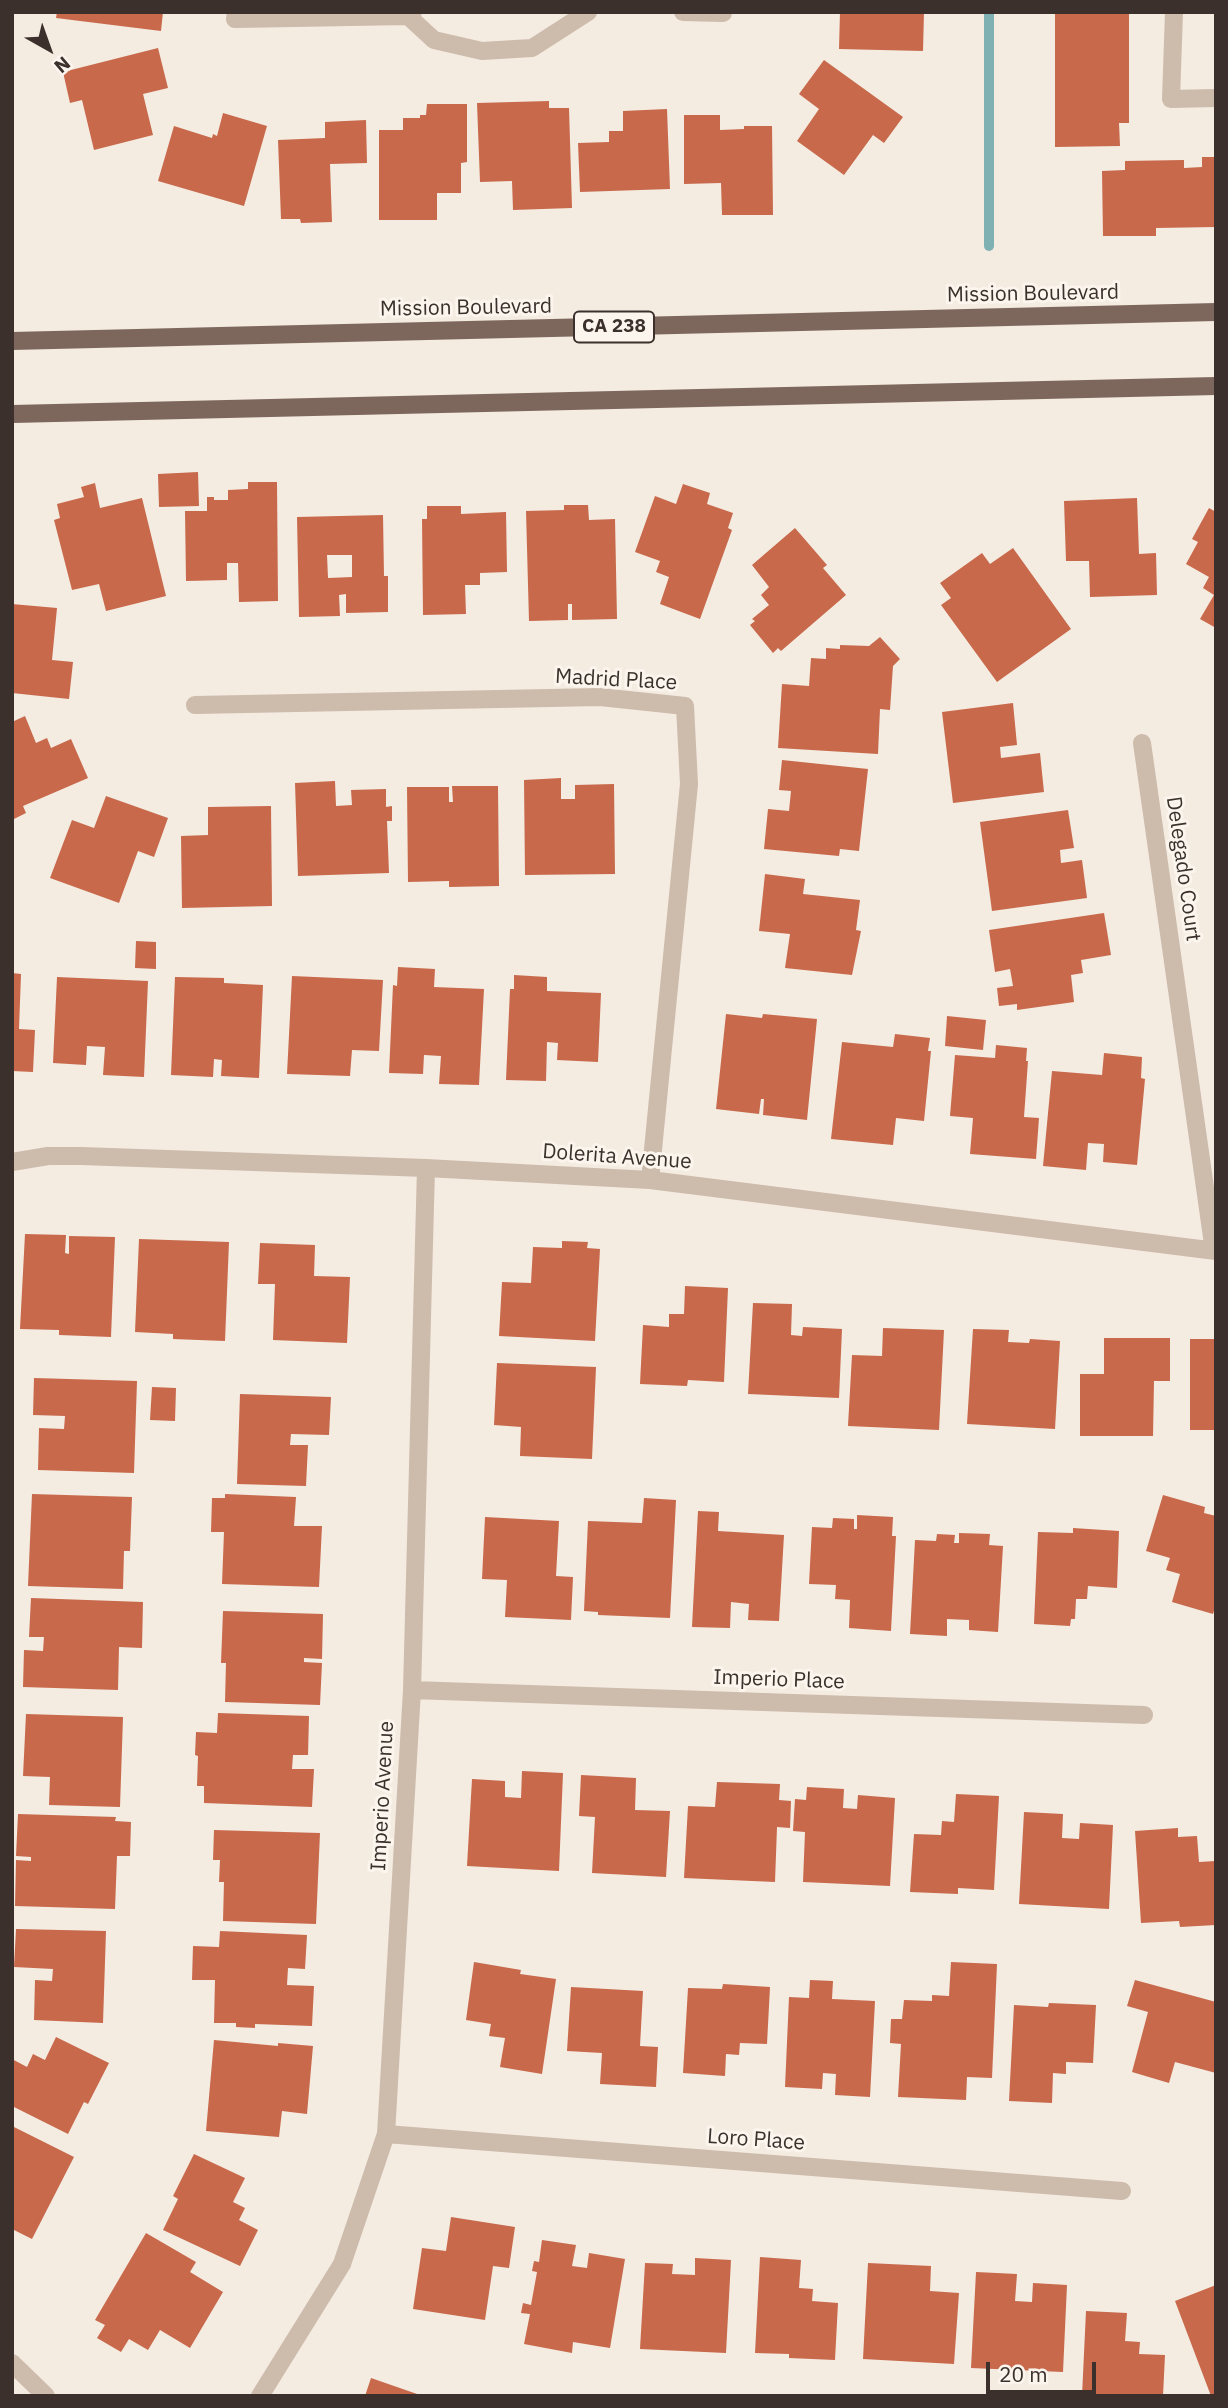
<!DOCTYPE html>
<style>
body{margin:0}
#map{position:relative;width:1228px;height:2408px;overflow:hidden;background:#f4ebe1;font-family:"IBM Plex Sans",sans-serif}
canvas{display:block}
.frame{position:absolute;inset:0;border:14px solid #3b302b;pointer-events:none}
.north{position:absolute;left:14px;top:14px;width:70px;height:70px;-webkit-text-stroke:5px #fbf5ee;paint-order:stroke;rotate:140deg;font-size:19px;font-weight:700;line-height:28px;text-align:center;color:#3b302b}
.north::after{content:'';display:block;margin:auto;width:24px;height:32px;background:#3b302b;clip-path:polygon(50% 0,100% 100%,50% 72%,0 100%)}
.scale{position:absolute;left:986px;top:2362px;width:110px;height:32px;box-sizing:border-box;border:4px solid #3b302b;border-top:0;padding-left:9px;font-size:21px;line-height:24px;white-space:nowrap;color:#3b302b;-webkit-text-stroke:5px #fbf5ee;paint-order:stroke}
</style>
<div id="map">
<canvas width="1228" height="2408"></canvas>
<div class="frame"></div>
<div class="north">N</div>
<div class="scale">20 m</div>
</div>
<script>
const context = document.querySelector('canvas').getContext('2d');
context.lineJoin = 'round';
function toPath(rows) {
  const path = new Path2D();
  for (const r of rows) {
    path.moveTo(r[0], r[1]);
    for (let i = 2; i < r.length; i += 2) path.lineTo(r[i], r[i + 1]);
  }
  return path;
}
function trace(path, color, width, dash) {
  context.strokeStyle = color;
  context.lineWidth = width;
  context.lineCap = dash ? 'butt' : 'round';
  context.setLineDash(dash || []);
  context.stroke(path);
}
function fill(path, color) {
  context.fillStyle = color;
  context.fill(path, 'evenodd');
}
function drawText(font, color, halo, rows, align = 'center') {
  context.font = font + ' "IBM Plex Sans",sans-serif';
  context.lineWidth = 6;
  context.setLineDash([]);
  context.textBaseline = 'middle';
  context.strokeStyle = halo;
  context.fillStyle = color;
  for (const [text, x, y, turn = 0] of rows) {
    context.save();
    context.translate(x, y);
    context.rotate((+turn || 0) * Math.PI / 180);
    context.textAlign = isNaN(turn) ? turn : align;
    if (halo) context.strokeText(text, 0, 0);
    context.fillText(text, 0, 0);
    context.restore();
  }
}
trace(toPath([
 [989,12,989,246]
]), '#7fb0b2', 10);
fill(toPath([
 [57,12,163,12,161,31,56,18],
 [840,12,924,12,923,51,839,49],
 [1055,12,1129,12,1129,123,1119,123,1120,146,1055,147],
 [158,48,168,88,143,94,153,135,94,150,82,100,70,103,63,72],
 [824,60,903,117,884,143,873,135,844,175,797,141,819,109,799,94],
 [549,101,549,108,569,108,572,208,513,210,512,181,480,182,477,103],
 [427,104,467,104,467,162,461,163,461,193,437,193,437,220,379,220,379,130,403,130,403,118,420,118,420,115,426,115],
 [667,109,670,189,580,192,578,143,609,142,609,131,623,131,623,111],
 [223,113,267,126,244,206,158,181,174,126,212,138,213,134,217,136],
 [684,115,720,115,720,130,744,129,744,126,772,126,773,215,722,215,721,183,684,184],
 [366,120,367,163,330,164,332,222,301,223,300,219,281,219,278,140,325,138,325,122],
 [1202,157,1216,157,1216,227,1156,228,1156,236,1103,236,1102,171,1125,170,1125,161,1184,160,1184,168,1202,167],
 [198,472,199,506,159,507,158,474],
 [248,482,277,482,278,601,239,602,238,563,227,563,227,580,186,581,185,511,207,511,207,497,214,497,214,500,228,500,228,490,248,489],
 [95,483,100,508,142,498,166,596,106,611,99,584,72,590,54,520,60,518,57,504,84,497,81,487],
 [683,484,710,493,707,504,733,513,728,528,732,530,700,619,660,604,669,577,656,572,660,561,635,552,655,496,676,504],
 [1137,498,1139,554,1156,553,1157,595,1090,597,1089,561,1066,561,1064,501],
 [564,505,588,505,589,520,615,519,617,619,572,620,572,604,568,604,568,620,529,621,526,511,564,510],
 [427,506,461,506,461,514,506,512,507,572,480,573,480,585,465,585,466,614,423,615,422,519,427,519],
 [1209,508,1216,512,1216,628,1200,619,1214,595,1203,588,1209,577,1186,564,1198,542,1192,539],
 [383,515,384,576,388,576,388,612,346,613,346,594,339,595,340,616,299,617,297,517],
 [327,555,352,555,352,577,328,578],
 [795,528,827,565,823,568,846,595,781,651,778,648,773,653,750,625,755,621,752,619,769,605,761,595,769,587,752,565],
 [1013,548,1071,629,997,682,941,605,951,598,940,583,982,553,990,564],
 [12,604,57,608,52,660,73,662,69,699,12,693],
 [880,637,900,659,893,666,890,710,880,709,878,754,778,748,782,684,809,686,811,658,826,659,826,648,840,649,840,645,869,646],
 [1013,703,1017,745,1000,747,1001,758,1040,753,1044,792,953,803,942,712],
 [25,716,36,743,47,738,51,748,71,739,88,778,23,806,26,813,12,820,12,722],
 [782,760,868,769,859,851,840,849,839,856,764,849,768,809,789,811,791,791,779,790],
 [561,778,561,799,575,799,575,785,614,784,615,874,525,875,524,780],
 [335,781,336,806,352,805,351,790,386,789,386,807,392,806,392,821,387,821,389,873,298,876,295,783],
 [452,786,498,786,499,886,449,887,449,881,408,882,407,787,449,787,449,802,453,802],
 [106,796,168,818,154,857,138,851,119,903,50,878,72,820,94,828],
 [271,806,272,906,182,908,181,836,208,835,208,807],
 [1068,810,1074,848,1060,850,1061,863,1082,860,1087,898,992,911,980,822],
 [765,874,805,879,803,894,860,900,856,930,861,931,852,975,785,968,790,934,759,931],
 [1104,913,1111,955,1081,960,1083,973,1071,975,1074,1002,1017,1010,1017,1004,999,1006,997,988,1013,986,1010,969,995,972,989,930],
 [136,941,156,942,156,969,135,968],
 [398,967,435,969,434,987,484,989,479,1085,439,1084,441,1056,424,1055,423,1074,389,1073,393,985,397,986],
 [12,973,21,974,19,1029,35,1030,33,1072,12,1071],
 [514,975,547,977,547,991,601,993,598,1062,557,1060,558,1043,547,1042,546,1081,506,1080,510,989,514,989],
 [292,976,383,980,379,1051,352,1050,350,1076,287,1074],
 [57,977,148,981,144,1077,103,1075,105,1047,87,1046,86,1065,53,1063],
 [175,977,224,978,224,983,263,985,259,1078,221,1076,222,1060,214,1059,213,1077,171,1075],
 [726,1014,762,1018,763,1014,817,1019,807,1120,763,1115,764,1099,761,1099,759,1114,716,1109],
 [947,1016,986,1020,983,1050,945,1046],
 [895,1034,930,1038,928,1051,931,1051,924,1121,896,1118,893,1145,831,1139,842,1042,893,1047],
 [996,1045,1027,1048,1026,1061,1028,1061,1024,1117,1039,1118,1036,1159,970,1154,973,1118,950,1116,955,1055,995,1058],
 [1104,1053,1142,1057,1141,1078,1145,1079,1137,1165,1103,1162,1104,1144,1088,1143,1086,1170,1043,1166,1052,1071,1102,1075],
 [25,1234,66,1235,65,1253,69,1254,69,1236,115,1237,111,1337,59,1335,59,1330,20,1329],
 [139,1239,229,1242,225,1341,173,1339,173,1334,135,1332],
 [562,1241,588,1242,587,1248,600,1249,595,1341,499,1336,502,1282,531,1283,533,1247,562,1248],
 [260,1243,315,1245,314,1276,350,1277,347,1343,273,1340,275,1284,258,1284],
 [685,1286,728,1288,724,1382,688,1380,687,1386,640,1384,643,1325,669,1327,669,1314,684,1314],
 [753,1303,792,1304,791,1335,802,1336,803,1327,842,1329,839,1398,748,1394],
 [883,1328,944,1330,939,1430,848,1426,852,1355,882,1356],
 [973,1329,1009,1330,1008,1342,1029,1343,1030,1339,1060,1341,1055,1429,967,1424],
 [1104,1338,1170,1338,1170,1381,1154,1381,1153,1436,1080,1436,1080,1374,1104,1374],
 [1190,1339,1216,1339,1216,1430,1190,1430],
 [497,1363,596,1367,592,1459,520,1456,521,1427,494,1425],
 [34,1378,137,1381,134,1473,38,1470,39,1428,64,1429,65,1416,33,1415],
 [152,1387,176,1388,175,1421,150,1420],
 [240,1394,331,1397,329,1435,291,1434,290,1445,308,1445,306,1486,237,1484],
 [32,1494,132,1497,130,1551,124,1551,123,1589,28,1586],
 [225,1494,296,1497,294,1526,322,1526,319,1587,222,1584,224,1532,211,1532,212,1498,225,1498],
 [1163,1495,1205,1507,1204,1513,1216,1516,1216,1604,1213,1614,1172,1602,1180,1574,1166,1570,1170,1558,1146,1551],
 [644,1498,676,1500,670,1618,598,1615,598,1612,584,1611,588,1521,642,1523],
 [698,1511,719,1512,718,1531,784,1535,779,1621,748,1620,749,1604,731,1602,730,1628,692,1627],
 [857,1515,893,1517,892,1536,896,1536,891,1631,849,1628,850,1600,835,1599,836,1585,809,1584,812,1527,832,1528,833,1518,854,1519,854,1529,857,1529],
 [485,1517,559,1521,556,1576,573,1577,571,1620,505,1617,507,1580,482,1579],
 [1073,1528,1119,1531,1117,1588,1088,1586,1087,1599,1076,1599,1075,1619,1071,1619,1070,1626,1034,1624,1038,1532,1073,1533],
 [959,1533,990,1534,989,1545,1003,1546,998,1632,969,1630,969,1620,947,1619,947,1636,910,1634,915,1540,936,1541,937,1534,955,1535,954,1543,959,1543],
 [31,1598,143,1602,142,1648,119,1647,118,1690,23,1687,24,1650,43,1651,44,1637,29,1637],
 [223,1611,323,1614,322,1659,304,1658,304,1662,322,1663,320,1705,225,1702,226,1663,221,1663],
 [218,1713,309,1716,308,1755,293,1755,292,1769,314,1769,312,1807,204,1803,204,1786,197,1786,198,1756,195,1755,196,1732,217,1733],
 [26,1714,123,1717,120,1807,49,1805,50,1777,23,1776],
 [522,1771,563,1773,559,1871,467,1866,472,1779,505,1781,505,1797,521,1798],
 [581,1775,636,1778,635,1810,670,1811,666,1877,592,1873,595,1817,579,1816],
 [717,1782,780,1784,779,1800,791,1801,790,1828,777,1827,775,1882,684,1878,688,1806,715,1807],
 [807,1787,844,1789,843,1808,857,1809,858,1795,895,1798,890,1886,803,1882,805,1832,793,1831,795,1799,806,1800],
 [956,1794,999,1796,994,1890,958,1888,958,1894,910,1892,914,1834,941,1835,942,1821,954,1822],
 [1024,1812,1063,1814,1062,1838,1079,1839,1080,1823,1113,1825,1109,1909,1019,1904],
 [18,1814,116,1817,115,1821,131,1822,130,1856,117,1856,115,1909,15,1906,16,1860,31,1861,31,1857,16,1856],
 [1178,1828,1178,1837,1197,1836,1199,1862,1216,1861,1216,1925,1180,1927,1179,1921,1141,1923,1135,1831],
 [214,1830,320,1833,316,1924,223,1921,224,1882,219,1882,220,1860,213,1860],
 [16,1929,106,1931,103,2023,34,2020,35,1980,52,1981,53,1969,14,1967],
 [220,1931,307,1935,305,1969,288,1968,287,1985,314,1986,312,2026,255,2024,255,2028,236,2027,236,2023,214,2023,215,1980,192,1980,193,1946,219,1947],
 [474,1962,521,1970,520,1974,556,1979,542,2074,500,2067,505,2038,489,2036,491,2024,466,2020],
 [951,1962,997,1964,992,2078,967,2077,966,2100,898,2097,901,2044,890,2043,891,2019,902,2019,904,2000,932,2001,932,1995,949,1996],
 [810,1980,833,1981,832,1999,875,2001,870,2097,835,2095,836,2074,823,2073,822,2089,785,2087,789,1997,809,1998],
 [1135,1980,1216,2002,1216,2073,1175,2062,1169,2083,1132,2072,1148,2012,1127,2006],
 [723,1984,770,1987,767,2044,740,2043,739,2055,726,2054,725,2076,683,2073,688,1988,722,1989],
 [571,1987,643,1991,640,2046,658,2047,656,2087,600,2084,602,2053,567,2051],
 [1049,2003,1096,2005,1093,2063,1066,2062,1066,2074,1053,2073,1052,2103,1009,2101,1014,2005,1048,2007],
 [56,2037,109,2063,88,2104,84,2102,68,2134,12,2106,12,2059,27,2067,33,2054,45,2060],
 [214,2040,278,2046,278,2043,313,2046,307,2114,282,2111,279,2137,206,2131],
 [12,2126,74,2157,32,2239,12,2229],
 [194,2154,245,2178,233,2202,245,2208,239,2220,258,2230,240,2266,163,2230,178,2199,173,2196],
 [451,2217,515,2227,509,2268,493,2266,485,2320,413,2309,422,2248,446,2251],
 [146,2233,196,2262,190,2272,223,2292,190,2348,160,2330,148,2350,129,2339,121,2352,97,2338,105,2325,95,2320],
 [542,2240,576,2245,572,2266,587,2268,589,2253,625,2259,610,2348,573,2342,572,2353,524,2344,530,2314,521,2313,523,2303,531,2305,537,2272,532,2271,534,2261,539,2262],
 [760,2257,801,2260,799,2288,813,2289,812,2301,838,2303,835,2360,789,2358,789,2354,755,2353],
 [695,2258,731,2260,726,2353,640,2349,645,2263,673,2264,672,2274,695,2275],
 [868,2263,931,2266,930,2291,959,2293,954,2364,863,2359],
 [976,2272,1017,2274,1015,2301,1032,2302,1033,2283,1067,2285,1063,2372,971,2368],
 [1216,2285,1216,2396,1211,2396,1175,2301],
 [1086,2311,1127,2313,1125,2341,1140,2342,1139,2354,1165,2355,1163,2396,1082,2396],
 [371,2378,420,2395,420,2396,365,2396]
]), '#c8694b');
trace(toPath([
 [236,12,235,19,408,16,413,12],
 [683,12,723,13],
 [1174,12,1171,99,1216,98],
 [408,16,434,40,482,51,532,48,588,12],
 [195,705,600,697,685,706,689,784,650,1180],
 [1142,743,1214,1251],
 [12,1162,48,1156,81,1156,426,1168,650,1180,1216,1251],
 [412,1690,1144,1715],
 [386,2134,1122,2191],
 [12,2363,46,2396],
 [260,2396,342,2264,386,2134,412,1690,426,1168]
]), '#cdbbac', 18);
trace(toPath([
 [12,341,1216,312],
 [12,414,1216,386]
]), '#7d675c', 18);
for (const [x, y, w] of [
 [614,327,80]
]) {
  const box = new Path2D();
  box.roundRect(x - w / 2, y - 15.5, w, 31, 5);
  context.fillStyle = '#fbf5ee';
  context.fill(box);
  trace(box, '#3b302b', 2);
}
drawText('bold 19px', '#3b302b', null, [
 ["CA 238",614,327]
]);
drawText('21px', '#3b302b', '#fbf5ee', [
 ["Mission Boulevard",1033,294,-1],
 ["Mission Boulevard",466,308,-1],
 ["Madrid Place",616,680,3],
 ["Delegado Court",1183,869,82],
 ["Dolerita Avenue",617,1157,4],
 ["Imperio Place",779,1680,2],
 ["Imperio Avenue",383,1796,-87],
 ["Loro Place",756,2140,4]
]);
</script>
